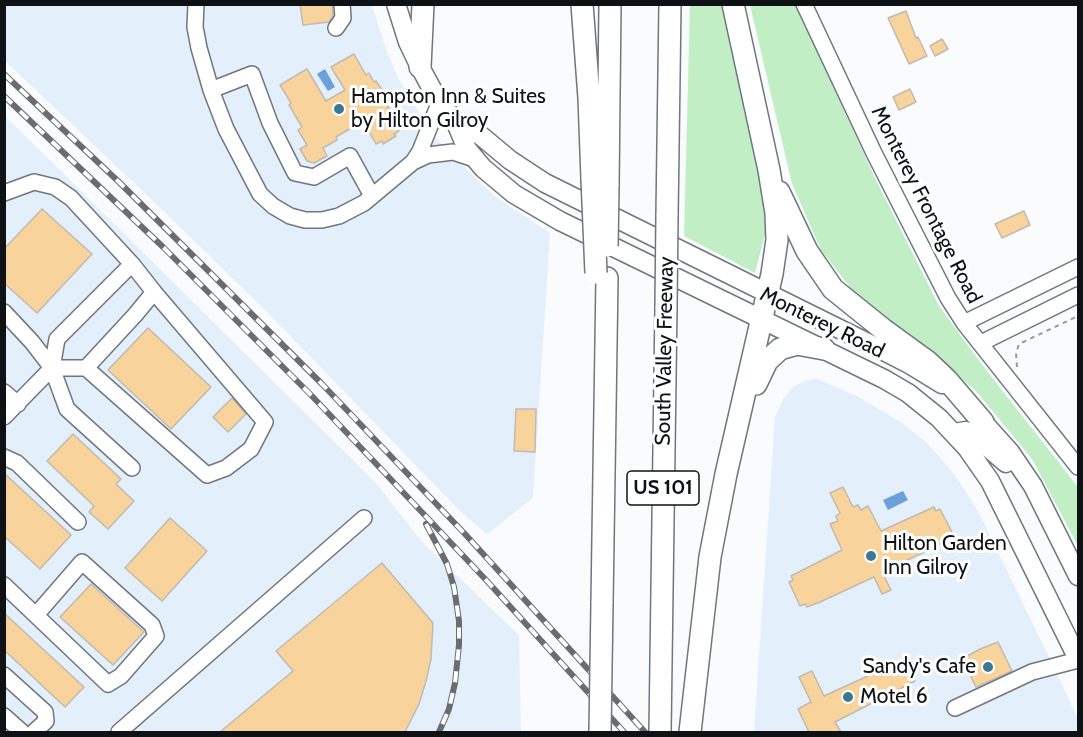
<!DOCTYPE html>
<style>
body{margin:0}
#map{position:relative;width:1083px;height:737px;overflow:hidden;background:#fafbfd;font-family:Cabin,sans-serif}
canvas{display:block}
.frame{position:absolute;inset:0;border:6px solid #0f1215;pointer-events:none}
</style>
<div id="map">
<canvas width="1083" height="737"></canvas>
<div class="frame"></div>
</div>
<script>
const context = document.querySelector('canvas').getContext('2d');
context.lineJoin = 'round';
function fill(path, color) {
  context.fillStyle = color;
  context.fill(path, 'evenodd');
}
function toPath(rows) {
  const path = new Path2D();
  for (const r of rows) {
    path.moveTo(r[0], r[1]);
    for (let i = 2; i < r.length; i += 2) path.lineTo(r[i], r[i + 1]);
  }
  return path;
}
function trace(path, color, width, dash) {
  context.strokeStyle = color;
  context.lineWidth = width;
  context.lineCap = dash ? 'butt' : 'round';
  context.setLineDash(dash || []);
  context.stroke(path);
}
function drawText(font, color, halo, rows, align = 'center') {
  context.font = font + ' Cabin,sans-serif';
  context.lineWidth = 6;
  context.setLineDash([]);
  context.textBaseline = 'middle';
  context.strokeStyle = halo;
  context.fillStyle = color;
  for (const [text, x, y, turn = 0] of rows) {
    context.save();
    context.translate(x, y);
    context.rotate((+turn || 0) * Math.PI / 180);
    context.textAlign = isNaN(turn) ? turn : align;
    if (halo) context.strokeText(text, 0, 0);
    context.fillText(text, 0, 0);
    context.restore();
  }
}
fill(toPath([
 [4,5,372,5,386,49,398,78,412,102,436,138,463,166,497,198,550,233,533,498,487,534,460,511,268,313,150,198,5,61],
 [4,115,375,482,423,543,519,635,521,732,5,732],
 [817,379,857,396,902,423,926,442,955,475,979,513,1048,655,1078,719,1078,732,754,732,775,417,783,399,793,387,806,380]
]), '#e4effc');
fill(toPath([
 [690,5,728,5,760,159,767,227,755,273,684,236],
 [750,5,796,5,874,176,939,306,990,375,1078,487,1078,546,1032,459,976,391,926,349,860,300,821,250,792,184]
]), '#c2eec5');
fill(toPath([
 [325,69,335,87,328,91,317,74],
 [903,491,908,500,888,510,883,500]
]), '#6da0db');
const building = toPath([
 [300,4,332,4,333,15,329,22,303,25,300,4],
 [906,11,916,38,918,37,927,56,909,64,888,18,906,11],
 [942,39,948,49,935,56,930,46,942,39],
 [354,54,366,75,369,73,374,82,376,81,386,96,383,98,389,108,387,109,399,131,394,134,396,136,383,144,382,141,376,144,363,121,336,137,337,140,323,148,327,156,314,163,307,161,300,149,307,145,298,130,302,127,289,105,291,103,280,85,307,69,326,101,345,90,331,67,354,54],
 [910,89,916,102,899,110,893,97,910,89],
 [42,209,92,254,37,313,4,283,4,249,42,209],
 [1024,211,1030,225,1002,238,995,224,1024,211],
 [148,328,211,387,171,429,108,370,148,328],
 [232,398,246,414,228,432,213,417,232,398],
 [516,409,536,409,535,452,514,451,516,409],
 [73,434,121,479,116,484,134,501,108,529,89,512,94,506,47,461,73,434],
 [4,473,71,535,40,569,4,536,4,473],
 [843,487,853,507,858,505,861,510,868,506,881,531,934,507,936,511,940,509,952,532,948,534,949,538,937,546,882,572,891,590,882,594,874,577,820,602,807,607,805,604,800,606,789,582,793,580,791,576,842,550,830,524,838,521,836,516,840,513,830,493,843,487],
 [170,518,207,551,162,601,125,568,170,518],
 [382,563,433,623,431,659,426,681,419,704,405,732,220,732,293,671,276,651,382,563],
 [91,584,144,632,113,665,60,617,91,584],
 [4,613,84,687,65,707,4,650,4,613],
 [998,642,1012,671,976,687,962,659,980,649,998,642],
 [905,659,915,681,835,722,841,732,809,732,798,709,811,702,799,677,812,671,824,696,905,659]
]);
fill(building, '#f8d49c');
trace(building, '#c1bab0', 1.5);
const minor = toPath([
 [196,4,195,27,199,48,211,90,226,129,260,194,273,206,290,216,305,220,322,220,339,216,364,203,413,162,428,155,453,152,474,159],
 [804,4,874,153,948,298,964,323,1078,467],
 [336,28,343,18,342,4],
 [211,90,252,74,270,123,295,173,314,177,350,156,372,196],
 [413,162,420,151,440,101],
 [4,193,34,182,55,187,71,198,132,264,57,339,52,368],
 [132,264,154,292],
 [4,312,32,342,52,368,67,409,132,468],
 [964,323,1078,267],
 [981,343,1078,295],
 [52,368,86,368,135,315,154,292,265,422,251,449,226,468,207,475,86,368],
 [4,392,18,404],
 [4,417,52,368],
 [4,457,17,463,78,522],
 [4,585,108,684,121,676,156,636,152,625,82,562,36,615],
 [4,675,45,712,46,721,34,732],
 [955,708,1032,672,1078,660],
 [4,716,22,732],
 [119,732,364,518]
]);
const major = toPath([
 [396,4,408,42,420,67,433,91,456,123,467,149,483,168,514,194,560,221,884,379,908,393,939,418,967,448,990,481,1078,659],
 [456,123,480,135,510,160,545,183,878,348,911,365,942,384],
 [974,412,1010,452,1033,486,1078,576],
 [954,433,966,431,972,434,1006,463]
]);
const highway = toPath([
 [582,4,589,98,592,179],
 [420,67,423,4],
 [608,186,610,4],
 [779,192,807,251,833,289,884,330,928,362,947,380,983,422],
 [667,216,670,4],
 [756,384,767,361,780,349,797,344,824,349],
 [602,603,607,278],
 [660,732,666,307],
 [690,732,710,557,726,474,772,274,777,240,776,213,769,170,733,4]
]);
trace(minor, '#6f767f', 18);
trace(major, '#6f767f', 21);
trace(highway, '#6f767f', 24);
trace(toPath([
 [1017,367,1016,353,1019,344,1078,316]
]), '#96989b', 2, [4.5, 4.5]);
trace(minor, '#fff', 15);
trace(major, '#fff', 18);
trace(highway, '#fff', 21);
const rail = toPath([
 [4,74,119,182,322,384,465,534,645,732],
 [4,96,163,247,311,395,487,581,624,732],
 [426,524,447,564,454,587,459,621,459,645,455,683,449,709,439,732]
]);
trace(rail, '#6a6c6f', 6);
trace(rail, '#fff', 4, [11]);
const highwayBridge = toPath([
 [592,179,596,273],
 [607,246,608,186],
 [666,307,667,216],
 [600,732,602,603]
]);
trace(highwayBridge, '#6f767f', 24, []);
trace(highwayBridge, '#fff', 21);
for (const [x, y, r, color] of [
 [339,109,6,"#3c7990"],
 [871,556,6,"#3c7990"],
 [988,667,6,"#3c7990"],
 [848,697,6,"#3c7990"]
]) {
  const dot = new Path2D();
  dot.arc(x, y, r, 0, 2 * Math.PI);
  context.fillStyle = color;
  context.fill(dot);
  trace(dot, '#fff', 2);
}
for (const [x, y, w] of [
 [663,488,72]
]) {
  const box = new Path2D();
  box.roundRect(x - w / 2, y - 17, w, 34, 4.5);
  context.fillStyle = '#fff';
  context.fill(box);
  trace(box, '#0f1215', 1.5);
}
drawText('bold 20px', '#0f1215', null, [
 ["US 101",663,488]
]);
drawText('21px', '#0f1215', '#fff', [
 ["Hampton Inn & Suites",351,97],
 ["by Hilton Gilroy",351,121],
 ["Hilton Garden",883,544],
 ["Inn Gilroy",883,568],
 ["Sandy's Cafe",976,667,"right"],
 ["Motel 6",860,697]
], 'left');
drawText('21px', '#0f1215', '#fff', [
 ["Monterey Frontage Road",926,205,63],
 ["Monterey Road",822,323,26],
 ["South Valley Freeway",665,351,-89]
]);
</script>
